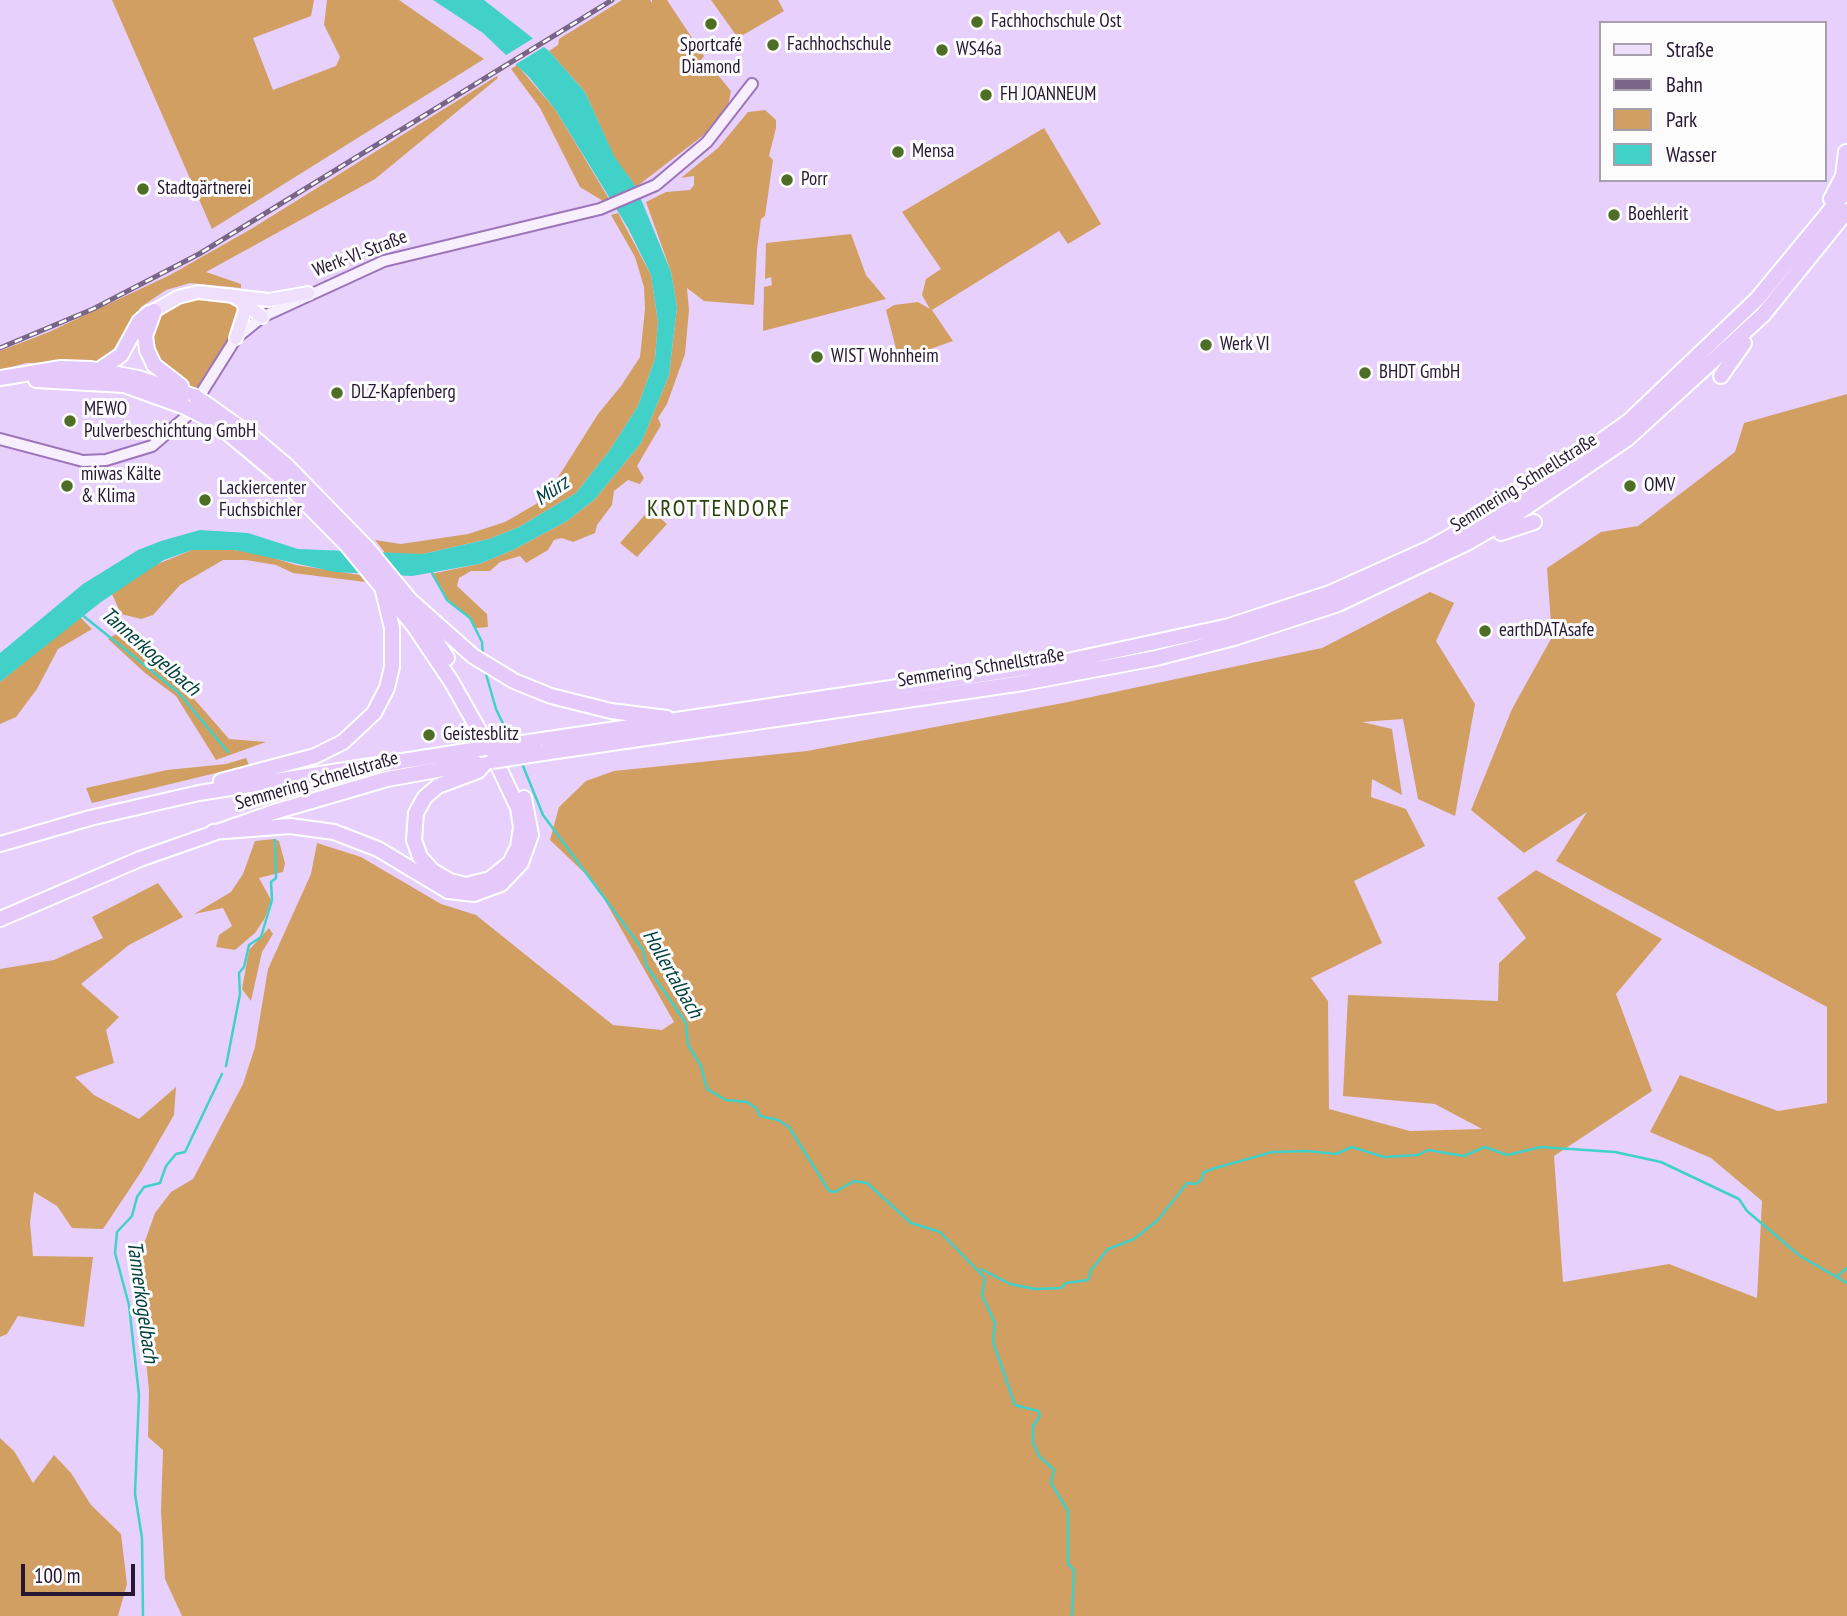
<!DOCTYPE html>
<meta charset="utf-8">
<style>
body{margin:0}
#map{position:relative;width:1847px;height:1616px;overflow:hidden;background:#e8d0fc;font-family:"PT Sans Narrow",sans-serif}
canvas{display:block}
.legend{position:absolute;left:1599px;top:21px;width:228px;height:161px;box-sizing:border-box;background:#fcfcfc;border:2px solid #a7a0ac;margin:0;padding:9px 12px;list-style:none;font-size:21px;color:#271733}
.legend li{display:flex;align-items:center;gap:14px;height:35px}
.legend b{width:35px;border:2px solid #a7a0ac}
.scale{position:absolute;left:21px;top:1564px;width:114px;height:32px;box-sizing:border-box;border:4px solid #271733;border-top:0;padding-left:9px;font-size:21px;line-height:24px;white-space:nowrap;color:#271733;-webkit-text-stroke:5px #fcfcfc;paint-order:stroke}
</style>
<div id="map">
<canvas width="1847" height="1616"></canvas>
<ul class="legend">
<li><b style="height:9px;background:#efdffc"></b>Straße</li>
<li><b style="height:9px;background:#786587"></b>Bahn</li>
<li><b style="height:19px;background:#d29f63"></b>Park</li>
<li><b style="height:19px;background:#41d1c9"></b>Wasser</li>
</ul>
<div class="scale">100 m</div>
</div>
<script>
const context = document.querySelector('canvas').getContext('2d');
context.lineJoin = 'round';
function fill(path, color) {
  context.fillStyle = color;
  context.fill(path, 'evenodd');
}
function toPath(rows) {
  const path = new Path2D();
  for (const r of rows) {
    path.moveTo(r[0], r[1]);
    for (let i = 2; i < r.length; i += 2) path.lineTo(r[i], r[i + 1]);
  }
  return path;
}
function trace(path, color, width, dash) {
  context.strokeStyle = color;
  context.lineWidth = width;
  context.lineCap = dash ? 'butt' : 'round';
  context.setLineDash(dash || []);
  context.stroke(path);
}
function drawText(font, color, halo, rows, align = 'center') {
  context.font = font + ' "PT Sans Narrow",sans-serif';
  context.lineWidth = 6;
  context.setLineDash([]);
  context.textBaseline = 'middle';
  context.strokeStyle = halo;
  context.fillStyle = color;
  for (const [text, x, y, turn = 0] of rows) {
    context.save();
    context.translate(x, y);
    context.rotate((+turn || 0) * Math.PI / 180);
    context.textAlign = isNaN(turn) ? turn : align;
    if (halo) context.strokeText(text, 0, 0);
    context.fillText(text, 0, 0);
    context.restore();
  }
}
fill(toPath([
 [112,0,314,0,311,16,253,38,273,90,336,66,340,57,324,25,327,0,399,0,484,59,212,229],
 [622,0,650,0,652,3,652,0,667,0,704,56,696,67,704,76,713,69,731,91,727,111,705,134,636,187,614,157,585,92,549,51,558,45,559,39],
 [711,0,778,0,784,11,738,38],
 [517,65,555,109,609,199,603,201,580,187,540,108,511,69],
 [497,76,498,78,375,179,206,272,241,284,241,288,190,283,166,290,141,307,114,351,102,361,26,363,0,370,0,351,49,332,170,275,251,229],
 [765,110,776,120,776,128,769,156,773,160,765,216,761,219,757,249,754,305,704,301,687,288,689,310,685,354,667,404,658,418,661,425,637,466,644,478,640,484,628,480,614,491,612,505,597,525,595,533,573,542,562,538,554,540,548,550,526,563,520,556,500,562,490,571,471,571,459,578,457,586,487,614,488,627,476,628,470,618,447,600,431,574,479,564,513,550,567,521,595,499,641,443,669,375,677,307,671,272,646,202,666,192,690,190,694,185,694,176,681,178,718,148,748,112],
 [1044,128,1101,224,1068,244,1059,231,932,310,953,341,899,360,886,310,894,305,918,302,930,309,922,295,926,279,941,269,902,212],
 [618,213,651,275,658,322,655,359,638,406,610,450,576,493,519,527,489,539,423,554,386,554,375,540,401,544,468,534,505,522,536,504,557,479,598,414,621,386,640,357,645,309,644,287,635,257,611,215],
 [851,234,866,275,886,299,763,331,764,287,772,285,771,277,765,279,766,243],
 [216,297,238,305,240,323,198,391,163,367,151,348,151,328,158,316,177,303],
 [1847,394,1847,1616,182,1616,165,1579,161,1511,163,1450,148,1437,149,1390,136,1266,155,1213,171,1192,193,1179,243,1084,255,1047,268,969,311,874,317,843,361,857,441,904,476,915,613,1025,662,1030,674,1022,595,883,550,840,559,807,586,781,614,771,807,751,1063,703,1322,648,1430,592,1454,603,1436,641,1475,704,1455,816,1418,799,1403,719,1362,722,1392,729,1402,795,1372,779,1371,797,1406,809,1425,846,1354,881,1382,943,1311,978,1328,1001,1329,1109,1410,1131,1482,1129,1435,1104,1343,1096,1348,995,1498,1001,1499,963,1526,938,1497,898,1536,870,1662,939,1616,994,1652,1091,1554,1156,1563,1282,1669,1264,1757,1298,1762,1201,1711,1158,1650,1132,1680,1075,1778,1111,1827,1103,1827,1007,1556,861,1587,812,1524,853,1471,810,1512,709,1552,637,1547,568,1601,532,1638,526,1735,452,1744,423],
 [650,509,667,524,637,557,620,543],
 [192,550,235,550,264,555,296,565,360,575,365,582,293,573,276,565,246,560,223,560,180,585,153,615,141,619,121,614,112,594,148,568],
 [80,617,92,629,58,649,37,689,16,717,0,724,0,682],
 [119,632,189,693,229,739,266,742,216,760,176,696,145,673,108,639],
 [246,758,249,765,92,803,86,788,167,770,226,764],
 [274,839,279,841,285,863,283,872,259,878,271,900,265,918,255,933,235,950,216,947,219,935,232,926,223,908,194,914,231,892,243,874,255,841],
 [158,883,183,917,129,945,81,984,119,1017,106,1030,114,1063,75,1077,94,1095,139,1119,176,1087,174,1115,141,1172,103,1229,72,1228,57,1206,34,1192,30,1222,33,1256,93,1257,84,1327,18,1316,7,1334,0,1337,0,969,54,960,103,938,92,917],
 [269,928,273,934,262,952,251,1001,242,989,249,950],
 [0,1438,14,1451,33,1483,54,1455,71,1473,91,1505,121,1534,127,1584,118,1616,0,1616]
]), '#d29f63');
fill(toPath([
 [433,0,484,0,549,51,585,92,614,156,636,187,671,272,677,307,669,375,641,443,595,499,567,521,513,550,479,564,412,576,335,572,235,550,192,550,164,560,101,602,0,682,0,653,83,584,138,550,161,541,200,530,248,533,298,549,423,554,489,539,519,527,576,493,610,450,638,406,655,359,658,322,651,275,628,228,555,109,529,77,483,33]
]), '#41d1c9');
fill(toPath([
 [537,36,547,45,513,66,503,57]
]), '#e8d0fc');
trace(toPath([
 [431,571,447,600,470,618,482,642,483,657],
 [81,614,178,692,228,752],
 [484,667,496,709,511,740],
 [521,761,543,815,643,950,646,965,686,1023,688,1045,701,1066,707,1089,726,1100,747,1102,756,1108,760,1116,778,1120,789,1127,829,1191,835,1192,854,1181,867,1183,911,1223,940,1232,985,1278,982,1295,995,1323,993,1342,1015,1405,1038,1411,1040,1416,1033,1426,1033,1443,1039,1456,1054,1470,1051,1483,1068,1511,1068,1564,1074,1570,1072,1616],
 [226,1066,240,994,239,973,244,967,249,945,261,937,272,900,271,882,276,878,275,840],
 [981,1269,1010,1284,1035,1289,1061,1288,1066,1283,1088,1280,1091,1270,1108,1249,1134,1239,1158,1220,1187,1183,1196,1184,1202,1179,1203,1173,1212,1169,1272,1152,1308,1151,1336,1154,1352,1147,1384,1157,1418,1155,1428,1150,1464,1156,1485,1147,1507,1155,1541,1147,1615,1152,1661,1162,1739,1199,1747,1211,1800,1256,1847,1283],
 [1836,1277,1847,1268],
 [143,1616,142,1538,135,1494,139,1395,129,1305,115,1253,117,1232,132,1216,137,1197,144,1187,160,1183,166,1166,176,1154,185,1152,222,1074]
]), '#41d1c9', 2.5);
const secondary = toPath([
 [0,439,83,461,106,460,152,446,187,416,236,338,262,317,384,261,600,209,656,185,707,142,752,84]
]);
const primary = toPath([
 [230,295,243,302,245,310,236,338],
 [243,302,262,317],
 [154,311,178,297,198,292,269,300,308,293]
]);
const highway = toPath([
 [1831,199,1843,176,1846,152],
 [154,311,145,336,147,350,154,365,181,386],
 [99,370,121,355,139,322,149,313],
 [1721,376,1744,343],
 [0,378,61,368,91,369,138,378,196,397],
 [36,380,124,385,185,407],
 [205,403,253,437,286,465,368,549,410,600,473,656,514,681,551,696,611,711,667,718],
 [199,414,217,424,278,475,346,544,414,626,451,681,493,755,518,808,521,827,518,847,510,863,490,879,466,885,450,881,433,871,420,857,414,840,416,813,425,797,438,786,478,771,486,762],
 [1501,533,1534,522],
 [410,600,447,658],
 [536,741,1058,663,1229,626,1330,593,1428,549,1522,497,1629,421,1757,299,1847,190],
 [543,753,1023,683,1156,658,1234,638,1338,604,1467,543,1509,519,1627,439,1763,315,1847,211],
 [221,781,315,756,343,742,374,713,387,688,392,667,392,628,383,591],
 [213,832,290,826,334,832,378,849,448,891,474,894,501,884,521,863,531,835,524,798],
 [0,844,90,818,199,793,479,749],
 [0,919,140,859,274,812,387,779,476,763]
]);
trace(secondary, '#9d75ba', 14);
trace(primary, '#fff', 16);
trace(highway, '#fff', 18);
trace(secondary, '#f7effe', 10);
trace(primary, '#efdffc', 12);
trace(highway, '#e4c9fa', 14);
const rail = toPath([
 [0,348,93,309,199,254,612,0]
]);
trace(rail, '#786587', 5);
trace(rail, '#fcfcfc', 2.5, [8]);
const highwayBridge = toPath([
 [196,397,205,403],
 [185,407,199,414],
 [479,749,536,741],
 [492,761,543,753]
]);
trace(highwayBridge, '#fff', 18, []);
trace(highwayBridge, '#e4c9fa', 14);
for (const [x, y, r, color] of [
 [977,22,7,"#4d6e24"],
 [711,24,7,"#4d6e24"],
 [773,45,7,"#4d6e24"],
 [942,50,7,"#4d6e24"],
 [986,95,7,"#4d6e24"],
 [898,152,7,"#4d6e24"],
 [787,180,7,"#4d6e24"],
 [143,189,7,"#4d6e24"],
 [1614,215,7,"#4d6e24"],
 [1206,345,7,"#4d6e24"],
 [817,357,7,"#4d6e24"],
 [1365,373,7,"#4d6e24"],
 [337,393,7,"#4d6e24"],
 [70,421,7,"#4d6e24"],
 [67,486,7,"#4d6e24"],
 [1630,486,7,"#4d6e24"],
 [205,500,7,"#4d6e24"],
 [1485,631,7,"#4d6e24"],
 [429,735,7,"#4d6e24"]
]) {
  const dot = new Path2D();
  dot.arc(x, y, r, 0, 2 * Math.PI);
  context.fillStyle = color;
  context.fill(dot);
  trace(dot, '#fcfcfc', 2.5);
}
drawText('19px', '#271733', '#fcfcfc', [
 ["Fachhochschule Ost",991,22],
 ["Fachhochschule",787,45],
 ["Sportcafé",711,46,"center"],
 ["Diamond",711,68,"center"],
 ["WS46a",956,50],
 ["FH JOANNEUM",1000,95],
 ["Mensa",912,152],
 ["Porr",801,180],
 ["Stadtgärtnerei",157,189],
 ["Boehlerit",1628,215],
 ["Werk VI",1220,345],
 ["WIST Wohnheim",831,357],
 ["BHDT GmbH",1379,373],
 ["DLZ-Kapfenberg",351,393],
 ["MEWO",84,410],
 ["Pulverbeschichtung GmbH",84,432],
 ["miwas Kälte",81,475],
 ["& Klima",81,497],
 ["OMV",1644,486],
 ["Lackiercenter",219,489],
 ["Fuchsbichler",219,511],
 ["earthDATAsafe",1499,631],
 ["Geistesblitz",443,735]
], 'left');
drawText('19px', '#271733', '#fcfcfc', [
 ["Werk-VI-Straße",360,254,-21],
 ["Semmering Schnellstraße",1524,483,-32],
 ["Semmering Schnellstraße",981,668,-9],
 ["Semmering Schnellstraße",317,781,-16]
]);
drawText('italic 21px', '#00413e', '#fcfcfc', [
 ["Mürz",552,491,-34],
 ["Tannerkogelbach",150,652,41],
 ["Hollertalbach",672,974,60],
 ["Tannerkogelbach",142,1302,82]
]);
context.letterSpacing = '2px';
drawText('23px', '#2b410e', '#fcfcfc', [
 ["KROTTENDORF",719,509]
]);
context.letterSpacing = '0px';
</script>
